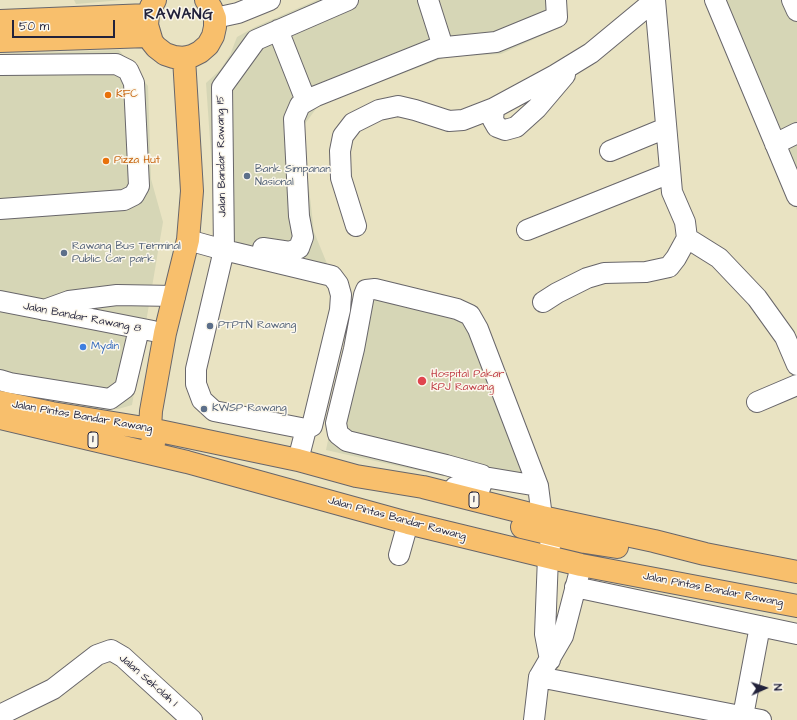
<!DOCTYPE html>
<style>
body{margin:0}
#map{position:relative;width:797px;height:720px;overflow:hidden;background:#e9e3c2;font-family:"Architects Daughter",sans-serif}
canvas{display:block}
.north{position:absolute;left:745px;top:668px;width:40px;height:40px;-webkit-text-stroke:3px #fbf7ec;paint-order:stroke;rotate:87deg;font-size:11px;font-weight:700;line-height:16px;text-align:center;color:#22223b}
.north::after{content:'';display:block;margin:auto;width:14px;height:18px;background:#22223b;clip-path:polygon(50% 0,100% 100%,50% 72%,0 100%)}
.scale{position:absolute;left:12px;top:20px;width:103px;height:18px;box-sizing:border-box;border:2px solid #22223b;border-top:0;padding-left:5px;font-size:12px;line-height:14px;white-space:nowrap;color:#22223b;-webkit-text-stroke:3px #fbf7ec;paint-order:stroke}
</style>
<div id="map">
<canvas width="797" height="720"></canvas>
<div class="north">N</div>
<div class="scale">50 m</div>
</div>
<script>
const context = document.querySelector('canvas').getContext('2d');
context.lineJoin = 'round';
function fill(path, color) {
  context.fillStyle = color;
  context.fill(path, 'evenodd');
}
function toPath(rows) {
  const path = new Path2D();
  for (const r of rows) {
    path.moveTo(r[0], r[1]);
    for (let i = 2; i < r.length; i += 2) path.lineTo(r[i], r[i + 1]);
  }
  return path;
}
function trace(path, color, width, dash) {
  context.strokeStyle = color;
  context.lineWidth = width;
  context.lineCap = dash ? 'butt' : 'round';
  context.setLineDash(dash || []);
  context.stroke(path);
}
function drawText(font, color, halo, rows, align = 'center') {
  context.font = font + ' "Architects Daughter",sans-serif';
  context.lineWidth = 3;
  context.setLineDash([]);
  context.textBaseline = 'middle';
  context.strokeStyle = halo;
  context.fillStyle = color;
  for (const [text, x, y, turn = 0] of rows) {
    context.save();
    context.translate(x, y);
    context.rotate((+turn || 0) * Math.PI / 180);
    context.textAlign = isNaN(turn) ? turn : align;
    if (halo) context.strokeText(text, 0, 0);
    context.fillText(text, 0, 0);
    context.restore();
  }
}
fill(toPath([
 [74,0,122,0,76,4],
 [317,0,560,0,561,27,501,54,446,57,318,106,302,128,314,232,328,266,213,242,215,212,206,83,220,70,230,55,237,37,255,27],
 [706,0,797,0,797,210],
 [119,50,148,86,151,179,163,222,132,405,118,409,101,410,0,388,0,54],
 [361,282,478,312,550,500,326,450]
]), '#d6d6b6');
const minor = toPath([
 [428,0,443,47],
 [715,0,797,196],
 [792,0,797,11],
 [215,18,238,13,270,0],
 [278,30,306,101],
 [0,65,116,64,128,70,134,83,139,186,134,195,124,200,0,209],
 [494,108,493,120,497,127,505,130,516,127,537,108,565,75],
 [775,144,797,133],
 [610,151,666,128],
 [356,226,341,178,340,151,343,136,353,123,379,110,398,106,415,110,449,121,463,120,494,108,555,75,591,53,655,0],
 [527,230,670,173],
 [687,238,719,258,757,298,785,337,797,365],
 [188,240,224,250,332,276,338,284,341,295,340,310,312,426,306,429,214,411,202,400,196,384,196,369,224,250,222,87,256,40,348,0],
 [263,248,290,252,299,248,303,237,299,216,294,119,300,105,316,96,436,48,496,42,557,17,556,0],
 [0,301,153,331],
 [543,302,557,293,587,278,604,273,646,272,669,267,676,258,687,238,685,222,672,192,655,0],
 [44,310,69,301,117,295,175,296],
 [0,380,10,383,110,399,125,388,139,329],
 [757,402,797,385],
 [298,460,306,429],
 [484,477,538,486],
 [455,487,479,491,484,477,482,475,446,465,347,441,338,434,336,423,354,349,364,295,366,290,375,289,457,309,470,315,478,329,538,486,542,517],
 [399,555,408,523],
 [575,587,797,634],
 [550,660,545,634,548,557,552,535],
 [539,677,761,720],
 [0,715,53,689,97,655,111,650,123,657,192,720],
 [743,716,760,626],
 [534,720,539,677,563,636,579,574]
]);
const major = toPath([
 [155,0,151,7,148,15,147,25,152,42,156,47,165,54,174,57,184,58,192,56,200,52,208,45,213,36,215,27,215,18,211,8,206,0],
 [0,21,148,15],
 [0,41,149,36],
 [0,402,52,413,150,429,298,460,356,476,423,487,542,517,654,541,705,554,797,572],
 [0,418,187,462,408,523,581,565,797,606],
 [154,443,150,429,151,411,165,333,188,240,192,191,184,58],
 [522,527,585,542,617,547]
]);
trace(minor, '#68666a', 22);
trace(major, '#68666a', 24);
trace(minor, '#fff', 20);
trace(major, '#f8bf6c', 22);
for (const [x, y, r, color] of [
 [108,95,4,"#e8710a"],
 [106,161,4,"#e8710a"],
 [247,176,4,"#5c6f8a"],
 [64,253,4,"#5c6f8a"],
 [210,326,4,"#5c6f8a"],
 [83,347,4,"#3f7fe0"],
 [422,381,5,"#e0444e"],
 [204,409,4,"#5c6f8a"]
]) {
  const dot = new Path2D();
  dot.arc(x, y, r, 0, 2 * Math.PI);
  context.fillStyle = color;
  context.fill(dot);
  trace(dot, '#fbf7ec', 1.5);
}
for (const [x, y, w] of [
 [93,440,10],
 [474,500,10]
]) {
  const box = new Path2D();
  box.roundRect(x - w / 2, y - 8, w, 16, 3);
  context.fillStyle = '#fbf7ec';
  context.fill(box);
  trace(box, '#22223b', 1);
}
drawText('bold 10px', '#22223b', null, [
 ["1",93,440],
 ["1",474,500]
]);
drawText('11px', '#c56008', '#fbf7ec', [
 ["KFC",116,95],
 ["Pizza Hut",114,161]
], 'left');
drawText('11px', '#22223b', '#fbf7ec', [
 ["Jalan Bandar Rawang 15",222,156,-91],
 ["Jalan Bandar Rawang 8",82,318,11],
 ["Jalan Pintas Bandar Rawang",82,417,10],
 ["Jalan Pintas Bandar Rawang",397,519,15],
 ["Jalan Pintas Bandar Rawang",713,590,11],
 ["Jalan Sekolah 1",148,681,41]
]);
drawText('11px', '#4e5e75', '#fbf7ec', [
 ["Bank Simpanan",255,170],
 ["Nasional",255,183],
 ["Rawang Bus Terminal",72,247],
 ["Public Car park",72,260],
 ["PTPTN Rawang",218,326],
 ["KWSP Rawang",212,409]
], 'left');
drawText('11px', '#366cbe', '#fbf7ec', [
 ["Mydin",91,347]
], 'left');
drawText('11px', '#be3a42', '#fbf7ec', [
 ["Hospital Pakar",431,375],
 ["KPJ Rawang",431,388]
], 'left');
context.letterSpacing = '1px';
drawText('bold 15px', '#22223b', '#fbf7ec', [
 ["RAWANG",179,16]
]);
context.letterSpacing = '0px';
</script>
